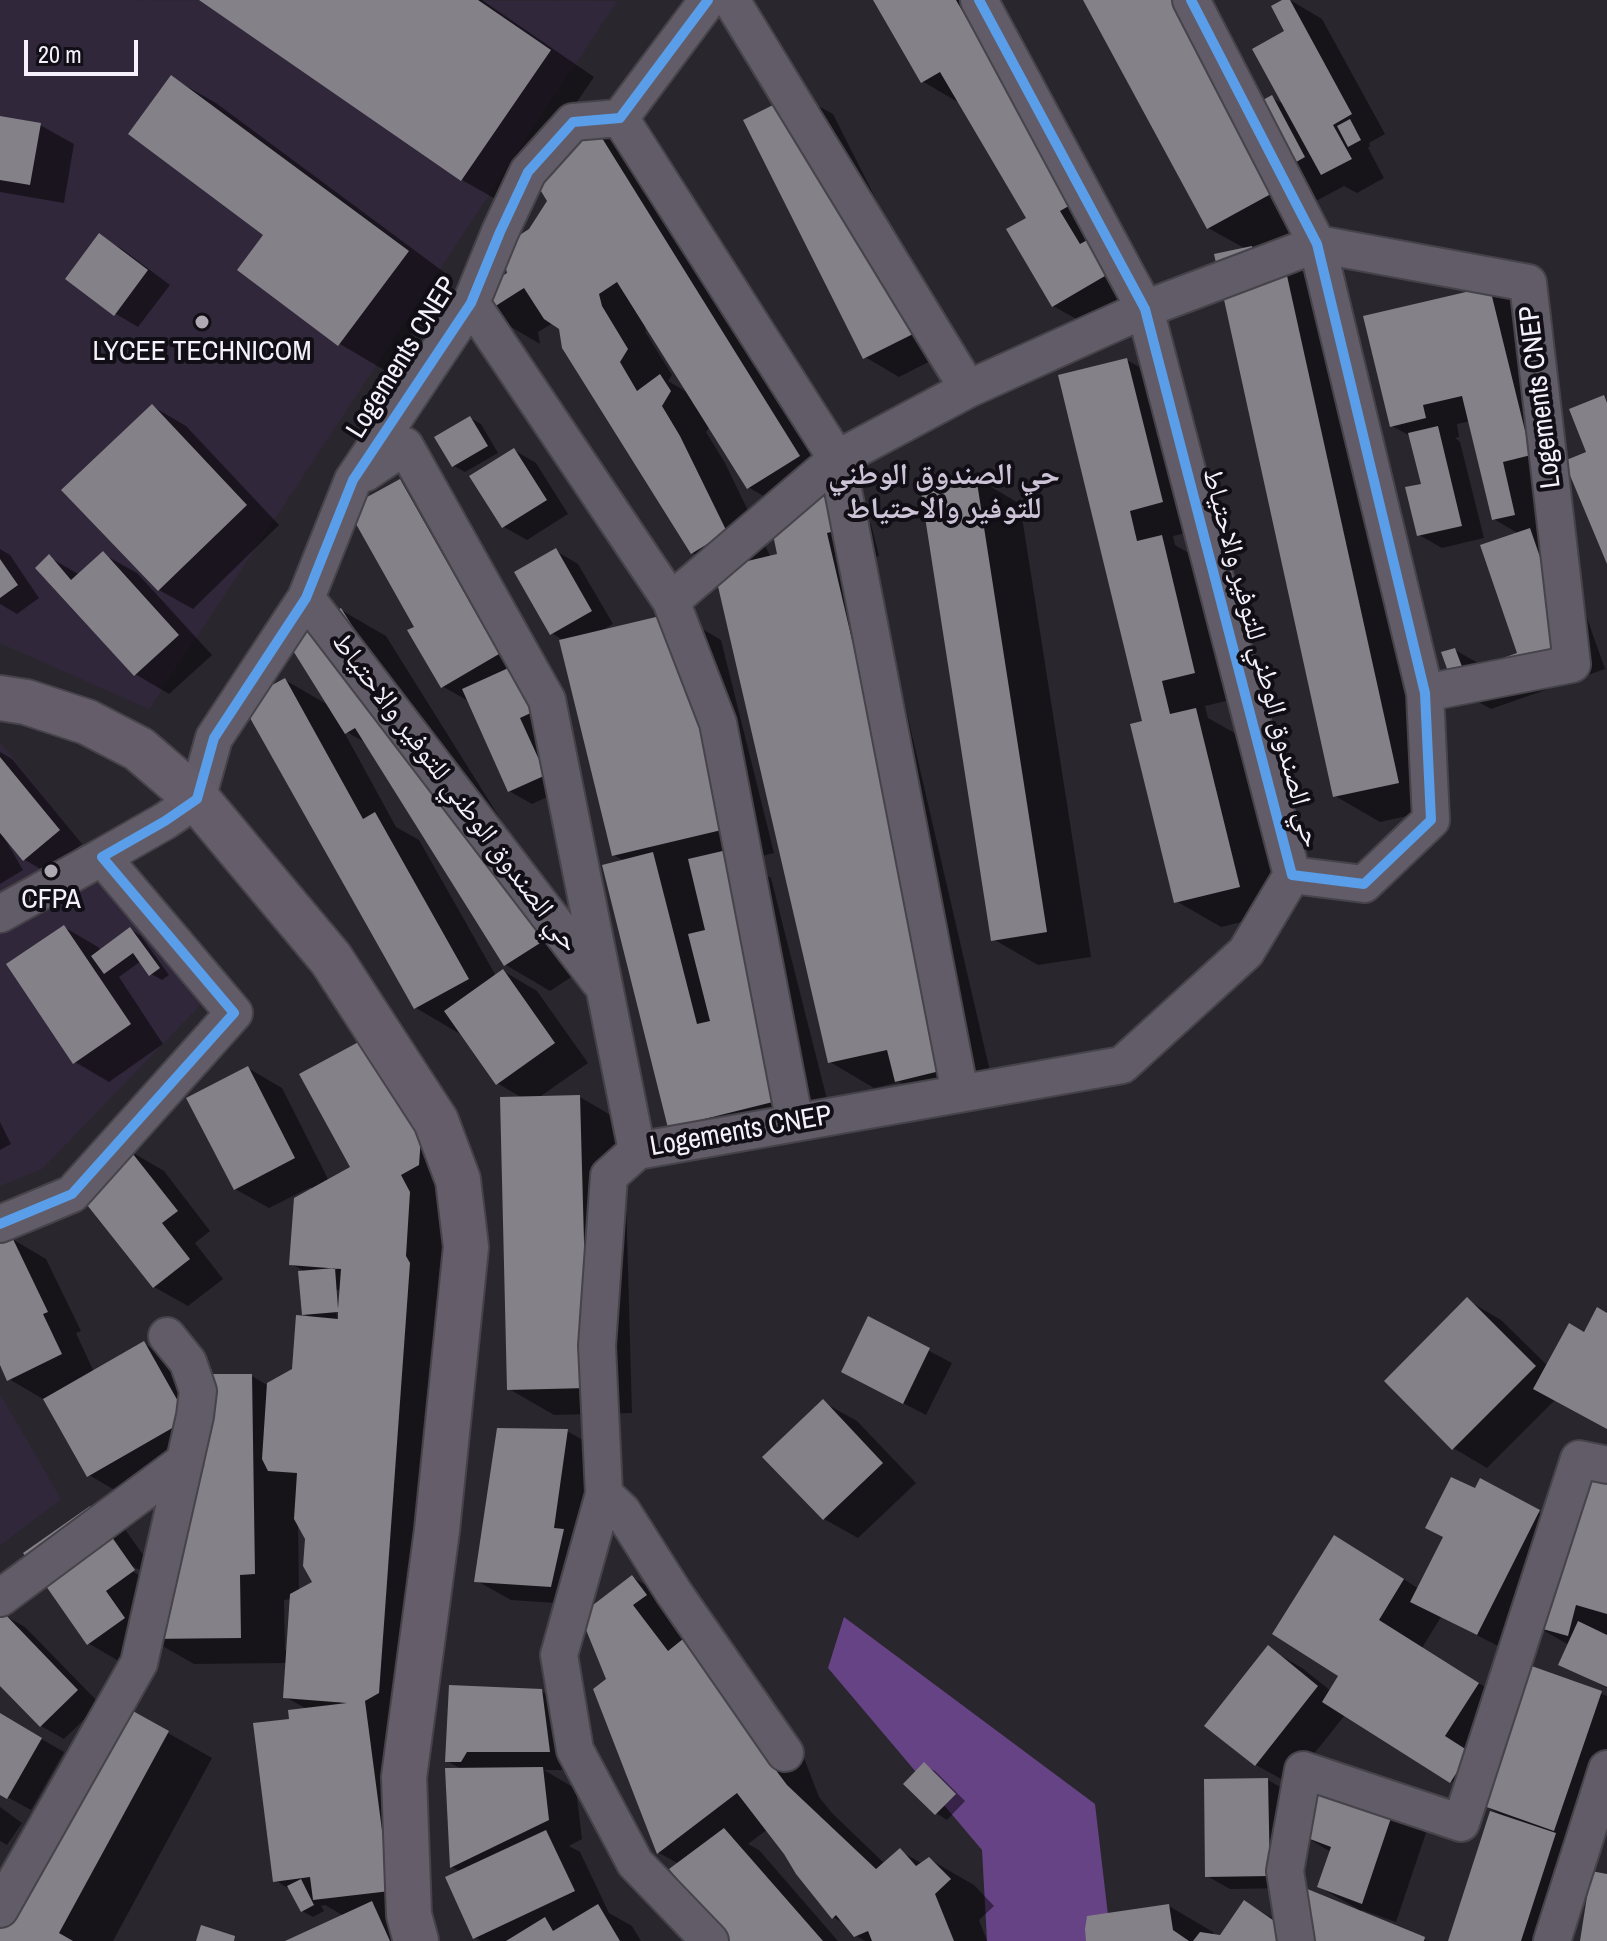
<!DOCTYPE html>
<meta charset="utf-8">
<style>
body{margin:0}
#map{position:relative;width:1607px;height:1941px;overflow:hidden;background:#2a262e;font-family:"Archivo Narrow",sans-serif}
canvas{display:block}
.scale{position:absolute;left:24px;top:40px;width:114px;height:36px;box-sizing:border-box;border:4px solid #f5f0fb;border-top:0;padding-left:10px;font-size:24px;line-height:28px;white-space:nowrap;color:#f5f0fb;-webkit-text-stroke:6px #110e15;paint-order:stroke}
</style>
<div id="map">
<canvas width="1607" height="1941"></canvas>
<div class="scale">20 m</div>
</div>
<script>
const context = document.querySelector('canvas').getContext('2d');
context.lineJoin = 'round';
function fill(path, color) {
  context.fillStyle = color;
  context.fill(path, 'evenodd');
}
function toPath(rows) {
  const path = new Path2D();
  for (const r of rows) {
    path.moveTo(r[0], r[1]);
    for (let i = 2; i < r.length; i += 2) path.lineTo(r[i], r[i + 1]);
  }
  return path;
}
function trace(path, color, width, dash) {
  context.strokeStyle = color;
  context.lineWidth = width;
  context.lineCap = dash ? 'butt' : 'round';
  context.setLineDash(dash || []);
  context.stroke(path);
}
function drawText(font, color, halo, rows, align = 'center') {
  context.font = font + ' "Archivo Narrow","Noto Naskh Arabic",sans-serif';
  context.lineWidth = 8;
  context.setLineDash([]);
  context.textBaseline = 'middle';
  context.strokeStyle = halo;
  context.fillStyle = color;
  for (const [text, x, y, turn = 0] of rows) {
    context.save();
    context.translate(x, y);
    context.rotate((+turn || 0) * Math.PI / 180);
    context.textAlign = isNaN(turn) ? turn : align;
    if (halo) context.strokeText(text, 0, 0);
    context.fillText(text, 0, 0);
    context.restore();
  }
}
fill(toPath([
 [0,0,617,1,149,709,0,643],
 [0,742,205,1000,42,1169,0,1186],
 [0,1394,61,1499,0,1545]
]), '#31273b');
fill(toPath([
 [844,1617,1095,1804,1111,1941,987,1941,982,1850,828,1668]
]), '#664385');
fill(toPath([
 [202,0,482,0,594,77,506,205,462,180],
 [875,0,984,0,1154,299,1098,331,1053,306,1028,219,961,104,922,81],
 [1085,0,1200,0,1257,105,1272,98,1285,105,1286,0,1290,0,1322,19,1385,134,1369,143,1370,146,1368,148,1384,178,1357,193,1344,186,1316,201,1324,215,1257,251,1282,255,1327,281,1443,808,1380,822,1335,796,1246,249,1208,228],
 [172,78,216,103,452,278,384,370,340,344,240,269,266,234],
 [798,95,833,114,952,350,899,377,865,357],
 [0,118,40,125,74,144,64,203,0,192],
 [597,132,642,158,844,482,813,500,826,498,871,524,879,556,871,558,995,1093,941,1106,899,1082,874,1088,830,1062,721,569,693,553,564,347,561,328,553,323,538,332,540,344,482,310,509,274,530,230],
 [644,320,690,394,668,381,672,375,646,333],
 [710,426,748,487,784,508,780,556,771,558,725,463,706,432],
 [99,236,122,249,170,285,138,327,116,314,68,279],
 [1519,289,1563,550,1605,669,1491,709,1457,690,1455,650,1485,667,1520,655,1519,534,1494,519,1471,421,1457,424,1459,437,1455,438,1460,442,1484,538,1442,548,1419,535,1424,485,1412,437,1392,426,1366,318],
 [1127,360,1172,386,1206,528,1173,536,1175,545,1206,563,1239,698,1205,706,1208,718,1240,736,1283,912,1221,927,1176,901,1145,722,1060,377],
 [152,406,186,426,279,525,193,609,159,590],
 [470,418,481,424,498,453,465,472,454,466],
 [514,450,536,463,568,514,527,540,504,527],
 [976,478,1020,504,1091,957,1038,965,993,939],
 [400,481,434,501,567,788,532,804,509,791,470,702,442,686],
 [0,549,10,555,39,598,17,614,0,604],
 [556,551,578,564,613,624,603,630,677,614,721,640,774,853,742,861,771,878,833,1123,670,1127,624,861,614,855,561,639,552,633],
 [103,554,137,573,212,655,169,694,135,674,49,557,80,575],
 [341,610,386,636,591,964,550,991,506,965,368,744,343,730,396,827,419,840,496,976,503,971,537,991,588,1063,538,1098,580,1097,624,1123,632,1413,554,1415,509,1389,524,1099,497,1083,460,1034,416,1008,244,703,285,680,330,706],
 [0,752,12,759,82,844,47,873,25,860,7,838,5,839,23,870,0,884],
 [64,927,98,947,101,951,130,929,141,936,169,975,162,980,151,974,141,961,119,977,163,1044,109,1082,75,1062],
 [411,1066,454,1219,409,1726,433,1916,400,1920,414,1941,290,1941,344,1916,325,1905,321,1906,324,1911,313,1917,302,1911,292,1891,275,1880,292,1721,307,1709,285,1697,287,1663,194,1664,154,1641,122,1663,88,1643,90,1509,124,1528,164,1584,127,1563,125,1567,167,1591,193,1509,123,1495,89,1475,45,1398,43,1399,9,1379,0,1361,0,1242,3,1244,12,1239,46,1259,81,1331,76,1333,94,1372,144,1344,178,1363,192,1387,252,1376,267,1385,294,1370,313,1319,304,1314,306,1272,291,1264,313,1190,311,1187,269,1208,235,1189,248,1068,282,1088,329,1181,353,1168],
 [335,1290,339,1290,341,1322,337,1322],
 [298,1522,307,1538,314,1582,299,1591],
 [292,1599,288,1650,285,1650,284,1600],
 [0,1122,11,1144,0,1150],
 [130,1151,164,1171,210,1231,195,1243,223,1279,188,1306,154,1287],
 [1467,1300,1501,1320,1548,1366,1607,1315,1607,1428,1556,1399,1487,1468,1453,1448],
 [869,1319,952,1363,926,1415,866,1384],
 [823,1402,857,1421,916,1483,858,1538,824,1519],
 [567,1431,601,1450,585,1605,511,1600,477,1581],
 [1480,1481,1571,1530,1607,1484,1607,1688,1561,1664,1569,1645,1534,1625,1512,1653,1441,1617,1422,1648,1514,1705,1527,1667,1607,1696,1607,1794,1561,1941,1450,1941,1501,1815,1480,1803,1481,1799,1345,1715,1290,1784,1256,1765,1207,1725,1268,1648,1302,1668,1331,1691,1341,1676,1379,1563,1419,1589],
 [632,1577,677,1603,690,1621,677,1632,684,1641,801,1750,819,1797,832,1813,885,1864,900,1851,923,1864,929,1859,974,1885,994,1906,979,1920,987,1941,865,1941,855,1935,847,1925,833,1917,768,1829,748,1844,759,1850,838,1941,732,1941,679,1864,659,1853,595,1690,608,1680],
 [2,1614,25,1627,100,1704,64,1739,41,1726,0,1683,0,1616],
 [541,1691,575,1711,584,1770,544,1770,576,1789,582,1839,569,1846,580,1852,609,1913,632,1926,641,1941,481,1941,475,1937,461,1872,452,1867,463,1770,447,1761],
 [0,1715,64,1752,31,1810,0,1793],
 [168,1733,212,1758,113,1941,0,1941],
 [924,1765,935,1771,965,1801,947,1820,936,1813],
 [1268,1780,1291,1793,1292,1888,1230,1889,1207,1876],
 [1313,1788,1427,1830,1396,1922,1362,1910,1361,1913,1428,1941,1317,1941,1358,1909,1319,1887,1331,1852,1299,1833],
 [0,1807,22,1823,7,1845,0,1841],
 [1245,1902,1289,1928,1308,1941,1088,1941,1169,1906,1213,1932,1214,1936,1221,1938]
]), '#0007');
fill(toPath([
 [199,0,478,0,551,50,461,181],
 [873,0,956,0,1074,203,1060,211,1080,244,1091,238,1110,273,1052,307,1006,229,1026,218,940,72,921,83],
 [1083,0,1171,0,1234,116,1272,95,1305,157,1273,175,1280,189,1207,229],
 [1282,0,1290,0,1352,114,1333,125,1352,159,1321,175,1252,49,1284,31,1271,6],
 [171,75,409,251,338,346,237,270,263,235,128,134],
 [799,92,919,331,863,359,743,120],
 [0,116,41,123,30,185,0,180],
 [1350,119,1361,140,1348,147,1337,126],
 [597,130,800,456,747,489,617,282,599,294,602,306,628,349,620,362,637,391,660,374,671,391,662,406,680,436,727,532,691,554,562,348,559,329,544,319,524,288,494,307,479,310,499,278,507,273,501,247,529,229,547,201,530,173],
 [99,233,148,270,114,316,65,279],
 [1252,246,1255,259,1282,253,1399,783,1333,797,1214,254],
 [1485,268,1531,455,1503,462,1515,515,1492,520,1462,396,1423,405,1426,418,1390,427,1363,316,1466,292,1461,273],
 [1127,358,1163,502,1130,511,1137,541,1162,535,1195,673,1162,681,1170,714,1196,708,1240,887,1174,903,1130,724,1142,721,1058,375],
 [1604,395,1607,403,1607,564,1564,461,1586,452,1569,409],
 [152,404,247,505,158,591,61,490],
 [470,416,488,446,452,467,434,437],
 [1438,426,1462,526,1417,536,1405,487,1421,484,1408,433],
 [514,448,547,500,502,528,469,476],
 [976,476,1047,932,991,941,920,485],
 [400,479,499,654,441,688,407,630,414,627,347,508],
 [826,496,835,531,827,533,952,1068,895,1082,887,1050,828,1063,714,569,777,554,768,510],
 [1530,528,1572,650,1455,691,1441,652,1455,648,1464,672,1517,653,1480,545],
 [556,548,592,611,550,635,514,572],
 [103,551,179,635,134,676,35,568,49,554,71,580],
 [0,559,18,585,0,598],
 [341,608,548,938,504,966,355,728,345,734,287,641],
 [677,612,730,828,612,856,559,640],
 [515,665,535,711,520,718,546,775,508,792,462,689],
 [285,678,363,819,375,812,469,979,414,1009,241,702],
 [0,757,60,830,23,861,0,833],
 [727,850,789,1098,668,1128,602,865,653,852,697,1024,710,1021,688,934,705,930,688,859],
 [64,925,131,1024,73,1064,6,964],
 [130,927,160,968,149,976,133,953,104,974,91,956],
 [503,969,555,1043,496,1085,444,1011],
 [366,1038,421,1137,419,1165,401,1175,410,1192,406,1256,410,1263,379,1693,365,1701,390,1891,313,1900,310,1877,273,1882,253,1723,289,1719,288,1710,347,1703,283,1698,290,1594,312,1582,303,1566,305,1539,294,1519,297,1473,268,1471,262,1459,267,1383,292,1369,296,1315,338,1319,338,1312,302,1315,298,1271,335,1268,338,1309,341,1269,289,1265,294,1198,350,1167,299,1074],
 [248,1066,295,1158,234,1190,186,1098],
 [580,1095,588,1388,507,1390,500,1097],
 [129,1149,178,1211,162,1223,190,1259,153,1288,76,1191],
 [12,1237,48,1312,43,1314,62,1354,7,1381,0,1365,0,1243],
 [1467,1297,1536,1366,1452,1450,1384,1381],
 [1597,1307,1607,1313,1607,1429,1533,1389,1569,1323,1584,1332],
 [868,1316,930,1348,903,1404,841,1372],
 [144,1341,188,1419,87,1477,43,1399],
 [189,1374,252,1374,255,1574,240,1575,241,1638,147,1639],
 [823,1399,883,1463,823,1520,762,1457],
 [497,1428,568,1429,554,1528,564,1529,551,1587,474,1582],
 [1590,1474,1607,1481,1607,1614,1576,1605,1568,1636,1532,1626],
 [1451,1477,1475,1488,1480,1478,1540,1510,1477,1635,1410,1602,1443,1537,1425,1528],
 [90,1506,135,1570,106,1591,125,1618,87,1645,23,1553],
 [1334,1535,1404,1579,1379,1620,1479,1683,1445,1736,1470,1752,1450,1783,1322,1702,1338,1676,1272,1634],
 [632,1575,647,1595,633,1605,668,1651,688,1635,756,1723,775,1769,787,1785,876,1869,900,1848,916,1866,929,1857,951,1879,935,1894,954,1941,872,1941,868,1931,854,1937,836,1915,832,1919,796,1874,784,1854,737,1793,657,1854,593,1689,606,1679,580,1615],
 [2,1611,78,1690,40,1727,0,1686,0,1613],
 [1578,1621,1607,1635,1607,1687,1558,1665],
 [1268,1645,1318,1686,1255,1766,1204,1726],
 [1526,1664,1602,1691,1554,1831,1478,1804],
 [449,1685,542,1689,550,1752,467,1752,461,1762,445,1762],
 [104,1695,169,1731,59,1933,73,1941,0,1941,0,1902],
 [0,1713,42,1738,7,1799,0,1795],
 [924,1762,956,1794,935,1815,903,1784],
 [543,1767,549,1820,450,1868,445,1768],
 [1268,1778,1270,1876,1205,1877,1204,1779],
 [1312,1785,1394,1809,1362,1904,1317,1887,1331,1847,1297,1834],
 [1490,1811,1556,1833,1521,1941,1448,1941],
 [724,1828,823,1941,730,1941,669,1869],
 [546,1830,575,1891,473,1939,445,1877],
 [1591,1871,1607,1874,1607,1941,1580,1941],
 [301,1879,314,1905,301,1912,287,1886],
 [1305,1888,1425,1937,1424,1941,1315,1941],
 [1244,1900,1283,1927,1285,1941,1193,1941,1200,1932,1220,1935],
 [372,1901,390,1941,285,1941],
 [598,1904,620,1941,506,1941,545,1917,553,1931],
 [1169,1904,1173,1930,1189,1941,1086,1941,1085,1929,1087,1916],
 [201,1925,235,1936,234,1941,196,1941]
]), '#848188');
const street = toPath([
 [731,0,968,389],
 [979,0,1145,309,1292,875,1364,884,1431,820,1425,693,1317,244,1191,0],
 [620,118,837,459,960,1093],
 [471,303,671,601,718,723,795,1123],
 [365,473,405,446,547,700,637,1151],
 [306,598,599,981],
 [671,601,837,459,968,389,1145,309,1317,244,1528,283,1572,664,1425,693],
 [0,914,102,857],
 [637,1151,609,1176,597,1346,604,1494,559,1655,575,1750,635,1863,710,1941],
 [637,1151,1122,1065,1246,952,1292,875],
 [0,1224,72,1194,234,1013,102,857,165,821,197,799,214,738,306,598,353,480,471,303,500,232,528,172,573,122,620,118,708,0],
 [604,1494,622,1511,674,1593,785,1753],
 [0,1598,185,1461],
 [0,1909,139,1663,195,1416,198,1391,188,1362,167,1336],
 [1296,1941,1285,1871,1303,1770,1461,1823,1579,1459,1607,1465],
 [1552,1941,1607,1769]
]);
const secondary = toPath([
 [0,698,26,702,87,722,139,749,197,799,331,959,436,1121,458,1180,466,1247,437,1530,404,1777,409,1915,416,1941]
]);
trace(street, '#46434a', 40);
trace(secondary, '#46434a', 48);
trace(street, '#615c67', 36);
trace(secondary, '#655e6a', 44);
trace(toPath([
 [979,0,1145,309,1292,875,1364,884,1431,820,1425,693,1317,244,1191,0],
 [0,1224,72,1194,234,1013,102,857,165,821,197,799,214,738,306,598,353,480,471,303,500,232,528,172,573,122,620,118,708,0]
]), '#5a9eea', 10);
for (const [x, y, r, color] of [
 [202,322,8,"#aea9b3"],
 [51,871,8,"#aea9b3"]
]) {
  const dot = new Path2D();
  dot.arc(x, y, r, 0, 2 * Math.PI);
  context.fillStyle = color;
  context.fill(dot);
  trace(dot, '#110e15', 3);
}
drawText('28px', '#f5f0fb', '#110e15', [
 ["LYCEE TECHNICOM",202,352],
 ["CFPA",51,900]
]);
drawText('28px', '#f5f0fb', '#110e15', [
 ["Logements CNEP",403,358,-58],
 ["Logements CNEP",1541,397,-97],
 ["حي الصندوق الوطني للتوفير والاحتياط",1261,658,75],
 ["حي الصندوق الوطني للتوفير والاحتياط",455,793,53],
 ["Logements CNEP",741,1132,-10]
]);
drawText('bold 30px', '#cdc3d7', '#110e15', [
 ["حي الصندوق الوطني",944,476],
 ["للتوفير والاحتياط",944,510]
]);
</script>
